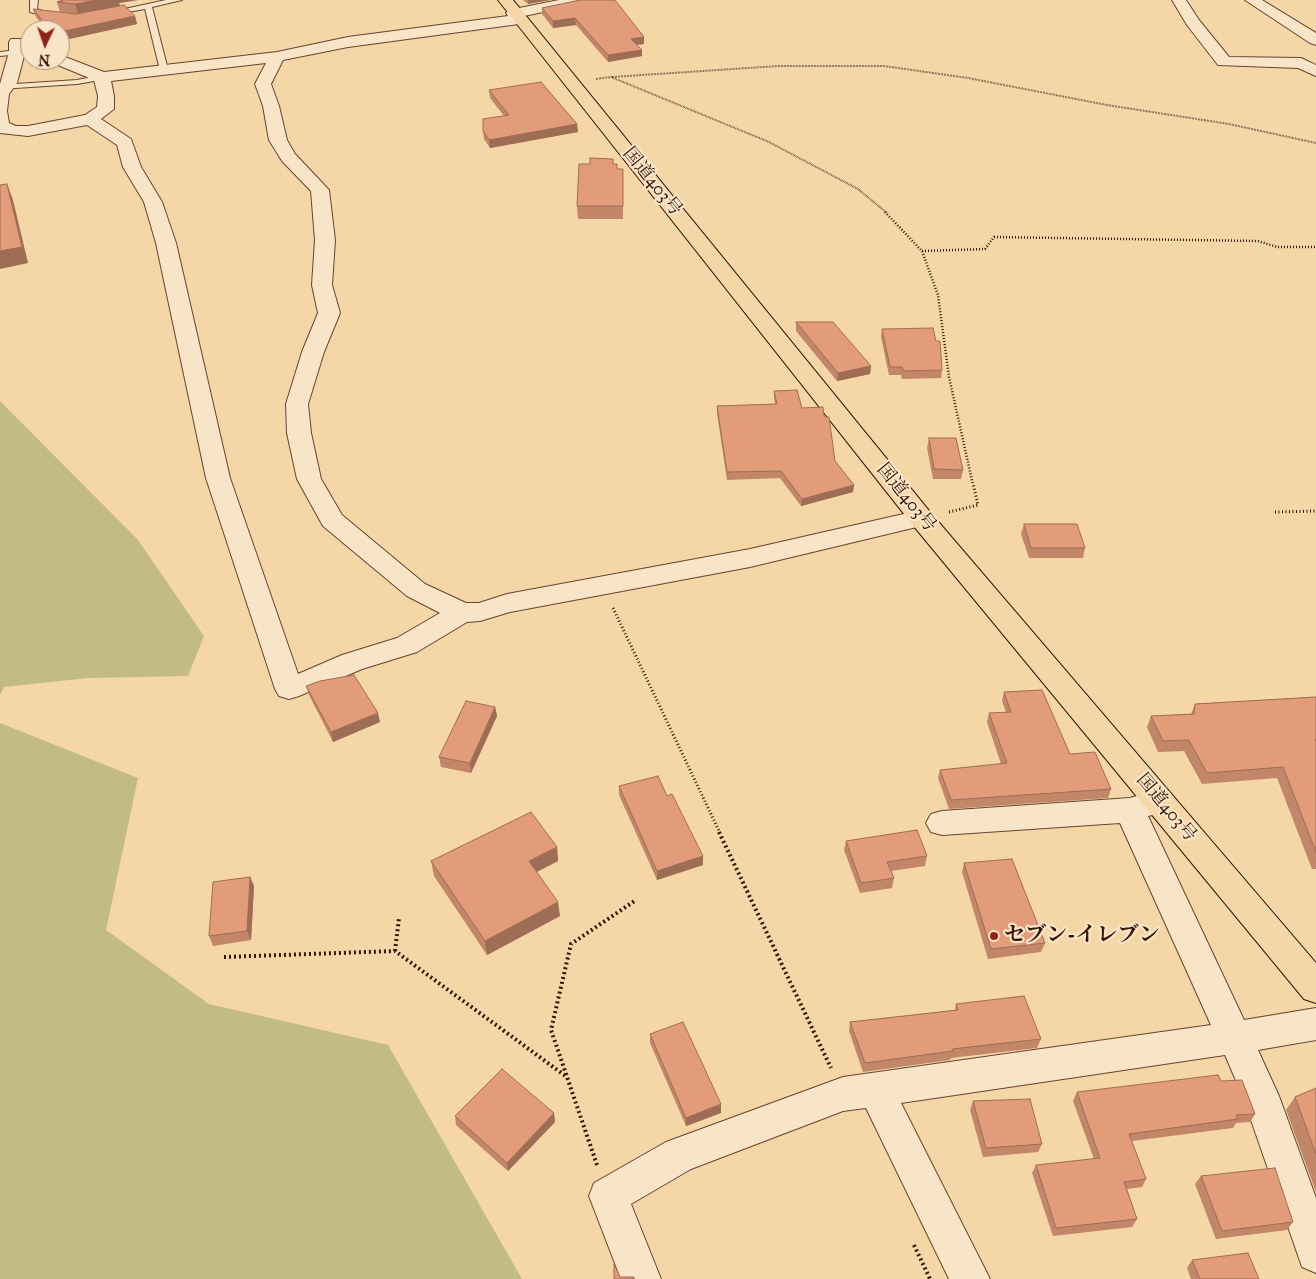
<!DOCTYPE html>
<meta charset="utf-8">
<style>
body{margin:0}
#map{position:relative;width:1316px;height:1279px;overflow:hidden;background:#f4d6a7;font-family:"IM FELL Great Primer",serif}
canvas{display:block}
.north{position:absolute;left:20px;top:20px;width:50px;height:50px;box-sizing:border-box;background:#f8e4c6;border:1px solid #aa917a;border-radius:50%;rotate:183deg;font-size:14px;font-weight:700;line-height:20px;text-align:center;color:#361507}
.north::after{content:'';display:block;margin:auto;width:18px;height:22px;background:#8f2418;clip-path:polygon(50% 0,100% 100%,50% 72%,0 100%)}
</style>
<div id="map">
<canvas width="1316" height="1279"></canvas>
<div class="north">N</div>
</div>
<script>
const context = document.querySelector('canvas').getContext('2d');
context.lineJoin = 'round';
function fill(path, color) {
  context.fillStyle = color;
  context.fill(path, 'evenodd');
}
function toPath(rows) {
  const path = new Path2D();
  for (const r of rows) {
    path.moveTo(r[0], r[1]);
    for (let i = 2; i < r.length; i += 2) path.lineTo(r[i], r[i + 1]);
  }
  return path;
}
function trace(path, color, width, dash) {
  context.strokeStyle = color;
  context.lineWidth = width;
  context.lineCap = dash ? 'butt' : 'round';
  context.setLineDash(dash || []);
  context.stroke(path);
}
function drawText(font, color, halo, rows, align = 'center') {
  context.font = font + ' "IM FELL Great Primer","Noto Serif JP",serif';
  context.lineWidth = 4.5;
  context.setLineDash([]);
  context.textBaseline = 'middle';
  context.strokeStyle = halo;
  context.fillStyle = color;
  for (const [text, x, y, turn = 0] of rows) {
    context.save();
    context.translate(x, y);
    context.rotate((+turn || 0) * Math.PI / 180);
    context.textAlign = isNaN(turn) ? turn : align;
    if (halo) context.strokeText(text, 0, 0);
    context.fillText(text, 0, 0);
    context.restore();
  }
}
fill(toPath([
 [0,401,138,540,204,636,188,676,88,678,4,687,0,695],
 [0,723,138,778,106,930,209,1004,388,1045,522,1279,0,1279]
]), '#c2bc83');
const service = toPath([
 [30,0,38,0,37,9,56,16,52,18,30,12,30,0],
 [166,0,182,0,152,7,168,70,164,72,160,70,145,9,110,15,106,13,166,0],
 [17,50,21,52,20,54,0,56,0,52,17,50],
 [102,75,105,75,105,79,77,84,0,89,0,85,77,80,102,75]
]);
const minor = toPath([
 [559,0,589,0,587,3,582,4,524,16,527,19,524,22,519,24,348,47,283,60,271,84,279,106,287,140,295,154,329,190,335,240,332,285,340,313,324,352,308,404,311,433,321,479,342,515,425,584,466,603,479,603,507,594,750,549,921,510,930,512,934,518,930,524,921,526,750,567,510,612,480,621,467,622,417,652,362,669,299,696,289,699,279,696,275,689,206,478,156,243,144,202,123,167,117,145,87,125,28,136,0,133,0,84,9,52,9,42,11,39,23,39,25,42,25,52,17,83,9,94,7,111,9,123,16,126,28,126,85,115,97,107,98,96,94,80,53,63,51,60,60,60,60,55,104,72,277,52,348,37,508,16,506,13,509,10,559,0],
 [266,63,255,84,263,106,269,140,282,161,311,191,315,240,312,285,318,313,302,352,286,404,287,433,297,479,323,526,407,596,440,613,397,638,342,655,298,674,230,478,176,243,162,202,141,167,131,139,101,119,114,109,114,96,111,81,266,63],
 [1172,0,1186,0,1199,20,1229,57,1301,58,1316,65,1316,76,1298,68,1218,65,1187,25,1172,0],
 [1245,0,1262,0,1316,33,1316,45,1310,43,1245,0],
 [1146,793,1157,796,1161,805,1157,814,1148,816,1244,1020,1316,1008,1316,1040,1258,1050,1279,1096,1316,1198,1316,1273,1302,1267,1243,1097,1225,1055,901,1103,990,1279,949,1279,866,1108,843,1111,691,1169,631,1204,661,1279,621,1279,589,1196,594,1183,666,1142,843,1077,1211,1025,1120,823,942,835,931,832,926,823,931,814,942,811,1130,798,1146,793]
]);
const trunk = toPath([
 [498,0,513,0,930,512,1316,963,1316,1003,1304,999,912,524,498,0]
]);
trace(service, '#66452f', 2);
trace(minor, '#66452f', 2);
trace(trunk, '#361507', 2);
trace(toPath([
 [612,77,778,66,884,66,968,78,1107,105,1229,124,1316,143],
 [596,79,611,77,769,142,858,189,887,213]
]), '#361507', 2, [0.5, 1]);
trace(toPath([
 [885,212,922,251,938,295,949,377,973,485],
 [922,251,985,249,994,237,1258,241,1277,247,1316,247]
]), '#361507', 2.5, [1, 2]);
trace(toPath([
 [949,512,978,505,973,483],
 [1275,512,1316,511],
 [613,608,720,833]
]), '#361507', 3, [1, 2.5]);
trace(toPath([
 [719,832,831,1068],
 [395,951,399,918],
 [224,957,395,951,567,1077],
 [597,1165,551,1030,571,944,636,900],
 [914,1245,930,1279]
]), '#361507', 4, [2, 3]);
fill(service, '#f8e4c6');
fill(minor, '#f8e4c6');
fill(trunk, '#f4d6a7');
fill(toPath([
 [59,0,138,0,119,3,120,6,135,16,137,24,60,41,60,30,46,30,36,17,33,9,60,12,57,2,60,2],
 [523,0,550,0,528,4],
 [542,8,644,37,644,44,637,45,642,56,608,62,576,25,553,28,542,14],
 [489,90,577,124,578,132,490,148,484,139,483,131,504,116,490,98],
 [613,164,617,169,623,169,623,219,578,219,577,206],
 [796,322,871,366,870,374,837,381,796,331],
 [882,329,942,370,941,378,902,379,901,375,889,375,881,337],
 [774,391,802,408,824,417,835,461,854,485,853,492,801,506,780,478,727,480,717,413,717,406,775,404,774,398],
 [929,438,963,470,961,479,933,479,927,448],
 [1024,524,1085,548,1083,558,1029,558,1021,534],
 [306,686,380,722,333,742,309,695],
 [1004,692,1070,754,1111,789,1108,798,949,809,938,778,940,770,1001,764,987,722,989,713,1006,712,1002,701],
 [1316,697,1316,869,1312,869,1277,778,1202,784,1184,751,1158,752,1147,727,1151,716,1191,714,1195,704],
 [495,707,497,716,471,773,441,767,439,757],
 [619,786,667,796,703,865,657,880,619,795],
 [846,841,927,856,925,866,891,871,894,878,892,888,860,893,844,850],
 [557,847,558,861,537,872,560,916,487,955,434,876,431,861],
 [964,863,1045,943,1041,952,988,959,962,872],
 [250,877,254,886,251,940,213,946,209,936],
 [956,1004,1041,1039,1037,1048,951,1058,950,1060,863,1072,849,1031,850,1022,955,1010],
 [650,1034,721,1113,686,1126,650,1043],
 [1221,1081,1255,1114,1250,1122,1236,1123,1233,1128,1132,1141,1146,1179,1142,1187,1127,1189,1137,1219,1132,1227,1053,1236,1032,1173,1036,1165,1094,1159,1073,1101,1077,1092],
 [1316,1088,1316,1192,1286,1110,1295,1097],
 [973,1101,1042,1144,1038,1152,983,1157,970,1110],
 [455,1116,555,1122,508,1171,456,1125],
 [1201,1176,1293,1222,1287,1230,1216,1239,1195,1184],
 [1192,1260,1259,1279,1191,1279,1187,1268]
]), '#c28669');
fill(toPath([
 [97,0,138,0,119,3,120,6,78,14,75,4],
 [528,0,550,0,528,4],
 [135,16,137,24,60,41,60,32],
 [575,18,576,25,553,28,553,21],
 [644,37,644,44,632,45,631,39],
 [642,50,642,56,608,62,608,55],
 [577,124,578,132,490,148,489,140],
 [7,184,13,200,28,263,0,269,0,251],
 [871,366,870,374,837,381,838,373],
 [854,485,853,492,801,506,802,499],
 [495,707,497,716,471,773,470,763],
 [378,713,380,722,333,742,331,732],
 [557,847,558,861,530,875,529,861],
 [703,856,703,865,657,880,657,871],
 [250,877,254,886,251,940,247,931],
 [558,902,560,916,487,955,485,941],
 [721,1104,721,1113,686,1126,686,1118],
 [554,1113,555,1122,508,1171,507,1163]
]), '#9e6d55');
const building = toPath([
 [62,0,97,0,75,4,57,2,63,1,62,0],
 [580,0,615,0,644,37,631,39,642,50,608,55,575,18,553,21,542,8,580,0],
 [124,5,135,16,60,32,60,30,50,30,33,9,76,14,124,5],
 [541,82,577,124,489,140,483,131,483,119,509,115,489,90,541,82],
 [590,158,613,159,613,164,617,164,617,169,623,169,623,206,577,206,579,164,590,164,590,158],
 [7,184,22,247,0,251,0,185,7,184],
 [796,322,833,322,871,366,838,373,796,322],
 [933,328,936,341,940,341,942,370,904,371,902,367,890,367,882,329,933,328],
 [797,390,802,408,823,407,824,417,829,417,835,461,854,485,802,499,781,471,727,472,717,406,777,404,774,391,797,390],
 [929,438,956,438,963,470,934,469,929,438],
 [1024,524,1077,524,1085,548,1031,548,1024,524],
 [354,675,378,713,331,732,306,686,320,681,354,675],
 [1042,690,1070,754,1095,752,1111,789,951,800,940,770,1007,763,989,713,1011,712,1004,692,1042,690],
 [1316,697,1316,739,1315,739,1316,742,1316,852,1283,767,1207,773,1189,740,1163,741,1151,716,1194,714,1195,704,1316,697],
 [466,701,495,707,470,763,439,757,466,701],
 [658,776,667,796,672,794,703,856,657,871,619,786,658,776],
 [531,812,557,847,529,861,558,902,485,941,431,861,531,812],
 [917,830,927,856,887,862,894,878,861,883,846,841,917,830],
 [1012,859,1045,943,991,949,964,863,1012,859],
 [250,877,247,931,209,936,213,882,250,877],
 [1024,996,1041,1039,952,1049,953,1051,865,1063,850,1022,958,1010,956,1004,1024,996],
 [683,1022,721,1104,686,1118,650,1034,683,1022],
 [502,1069,554,1113,507,1163,455,1116,502,1069],
 [1218,1075,1221,1081,1242,1080,1255,1114,1236,1115,1238,1119,1129,1134,1146,1179,1124,1182,1137,1219,1056,1228,1036,1165,1100,1158,1077,1092,1218,1075],
 [1316,1088,1316,1154,1295,1097,1316,1088],
 [1030,1099,1042,1144,986,1148,973,1101,1030,1099],
 [1275,1168,1293,1222,1222,1231,1201,1176,1275,1168],
 [1248,1253,1259,1279,1200,1279,1192,1260,1248,1253],
 [614,1264,620,1277,634,1277,634,1279,614,1279,614,1264]
]);
fill(building, '#e29c7a');
trace(building, '#9e6d55', 1);
for (const [x, y, r, color] of [
 [994,936,5,"#8f2418"]
]) {
  const dot = new Path2D();
  dot.arc(x, y, r, 0, 2 * Math.PI);
  context.fillStyle = color;
  context.fill(dot);
  trace(dot, '#f8e4c6', 2);
}
drawText('18px', '#361507', '#f8e4c6', [
 ["国道403号",652,182,51],
 ["国道403号",906,498,51],
 ["国道403号",1166,808,50]
]);
drawText('bold 21px', '#361507', '#f8e4c6', [
 ["セブン-イレブン",1004,936]
], 'left');
</script>
